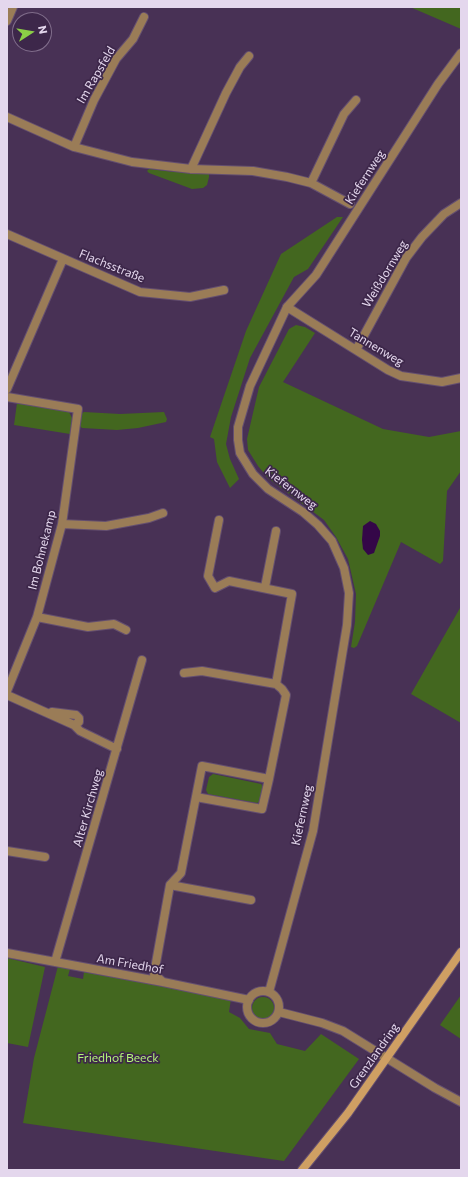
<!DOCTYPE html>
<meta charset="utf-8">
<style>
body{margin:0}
#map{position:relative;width:468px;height:1177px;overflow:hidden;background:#483155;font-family:Commissioner,sans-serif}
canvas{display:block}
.frame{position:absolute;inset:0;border:8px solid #e4d7ed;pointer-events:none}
.north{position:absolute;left:12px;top:12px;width:40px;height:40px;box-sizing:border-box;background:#3d274a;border:1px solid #806d8b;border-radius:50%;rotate:78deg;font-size:11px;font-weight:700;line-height:16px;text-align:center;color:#e4d7ed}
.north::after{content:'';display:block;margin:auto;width:14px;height:18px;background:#8bce46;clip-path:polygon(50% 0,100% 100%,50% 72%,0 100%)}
</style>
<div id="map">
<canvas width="468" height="1177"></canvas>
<div class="frame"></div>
<div class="north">N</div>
</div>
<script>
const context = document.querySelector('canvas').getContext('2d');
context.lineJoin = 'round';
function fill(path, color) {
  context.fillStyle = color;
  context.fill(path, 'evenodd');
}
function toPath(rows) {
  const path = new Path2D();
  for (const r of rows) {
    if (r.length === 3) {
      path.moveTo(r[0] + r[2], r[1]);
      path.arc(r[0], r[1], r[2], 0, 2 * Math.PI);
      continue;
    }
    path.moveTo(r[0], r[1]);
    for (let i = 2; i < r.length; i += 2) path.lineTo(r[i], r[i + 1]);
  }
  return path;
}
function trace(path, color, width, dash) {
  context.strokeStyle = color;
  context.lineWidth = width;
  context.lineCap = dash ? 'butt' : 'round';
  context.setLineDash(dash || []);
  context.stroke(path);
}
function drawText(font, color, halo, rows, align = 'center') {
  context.font = font + ' Commissioner,sans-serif';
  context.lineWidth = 3.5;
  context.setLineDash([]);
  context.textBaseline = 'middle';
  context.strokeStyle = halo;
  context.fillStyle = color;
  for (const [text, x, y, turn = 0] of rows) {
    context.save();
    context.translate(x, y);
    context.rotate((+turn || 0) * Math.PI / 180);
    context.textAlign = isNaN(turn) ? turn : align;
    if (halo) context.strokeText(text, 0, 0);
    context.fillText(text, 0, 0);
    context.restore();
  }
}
fill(toPath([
 [410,7,461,7,461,29],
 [149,169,175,172,209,172,209,177,207,185,203,188,192,189,149,173,147,171],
 [337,217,343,217,308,269,294,277,250,358,231,417,226,444,230,459,239,479,230,488,217,462,214,439,210,437,246,331,281,254],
 [296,325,305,327,315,333,283,382,383,429,429,437,461,431,461,471,447,491,443,561,440,564,401,542,357,646,354,648,351,647,355,622,356,594,348,559,336,537,324,520,268,478,258,466,248,450,247,439,259,387,289,329],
 [17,403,69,412,72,418,70,434,14,425],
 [84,412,120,414,164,412,167,419,166,422,138,428,117,430,82,428,80,426,80,421,81,414],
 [460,608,461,608,461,723,411,694],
 [213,774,261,784,263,787,260,801,257,803,208,794,206,790,209,777],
 [7,958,45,967,28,1047,7,1043],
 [58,966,70,969,68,976,83,979,84,972,231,999,229,1012,240,1018,249,1029,270,1033,277,1044,305,1051,321,1034,359,1059,284,1161,23,1123,34,1058],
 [461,995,461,1039,440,1025],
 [263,1008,11]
]), '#43671f');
fill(toPath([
 [370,521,376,524,380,531,380,536,374,553,368,555,363,549,362,540,363,526]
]), '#340748');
const minor = toPath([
 [7,117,74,147,132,162,191,169,253,171,287,177,311,183,350,204],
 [74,147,94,100,116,59,133,39,144,17],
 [191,169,226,93,240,67,249,56],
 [311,183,344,114,356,100],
 [7,234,140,292,190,297,224,290],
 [287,307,388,370,401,376,442,382,461,378],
 [356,350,406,258,422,237,444,214,461,203],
 [7,389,63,259],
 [7,397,78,409,62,524,37,617,7,691],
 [219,520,208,576,215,588,229,581,292,594,276,684],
 [62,524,106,526,149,518,163,513],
 [265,587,276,531],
 [37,617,88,627,114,624,126,630],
 [184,673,202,671,276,684,282,689,286,695,269,779],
 [7,695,74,725,80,731,117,749],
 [52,712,76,715,79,718,79,722,74,725],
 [7,851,45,857],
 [170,885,251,900],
 [7,953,163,982,249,1000],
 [55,962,142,660],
 [163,982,154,974,170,885,181,873,202,766,269,779,262,809,196,797]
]);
const tertiary = toPath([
 [7,21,13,7],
 [263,1007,16],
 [269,992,313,831,347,625,349,593,344,568,332,541,318,525,303,512,268,489,253,474,240,453,238,440,238,427,250,386,287,307,316,275,438,84,461,53],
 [279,1012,322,1023,343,1031,435,1088,461,1102]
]);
const secondary = toPath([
 [302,1170,348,1113,461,952]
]);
trace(minor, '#644f70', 10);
trace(tertiary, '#644f70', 10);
trace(secondary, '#644f70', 10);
trace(minor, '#9a7c57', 8);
trace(tertiary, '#9a7c57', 8);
trace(secondary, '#cf9f63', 8);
drawText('12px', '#e4d7ed', '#3d274a', [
 ["Im Rapsfeld",96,75,-60],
 ["Kiefernweg",365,177,-57],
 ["Flachsstraße",112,266,22],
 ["Weißdornweg",385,274,-59],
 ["Tannenweg",376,347,31],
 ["Kiefernweg",291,488,37],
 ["Im Bohnekamp",42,550,-76],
 ["Alter Kirchweg",88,808,-74],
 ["Kiefernweg",302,815,-78],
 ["Am Friedhof",130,964,10],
 ["Grenzlandring",374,1056,-55]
]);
drawText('12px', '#b4f778', '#3d274a', [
 ["Friedhof Beeck",118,1058]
]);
</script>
